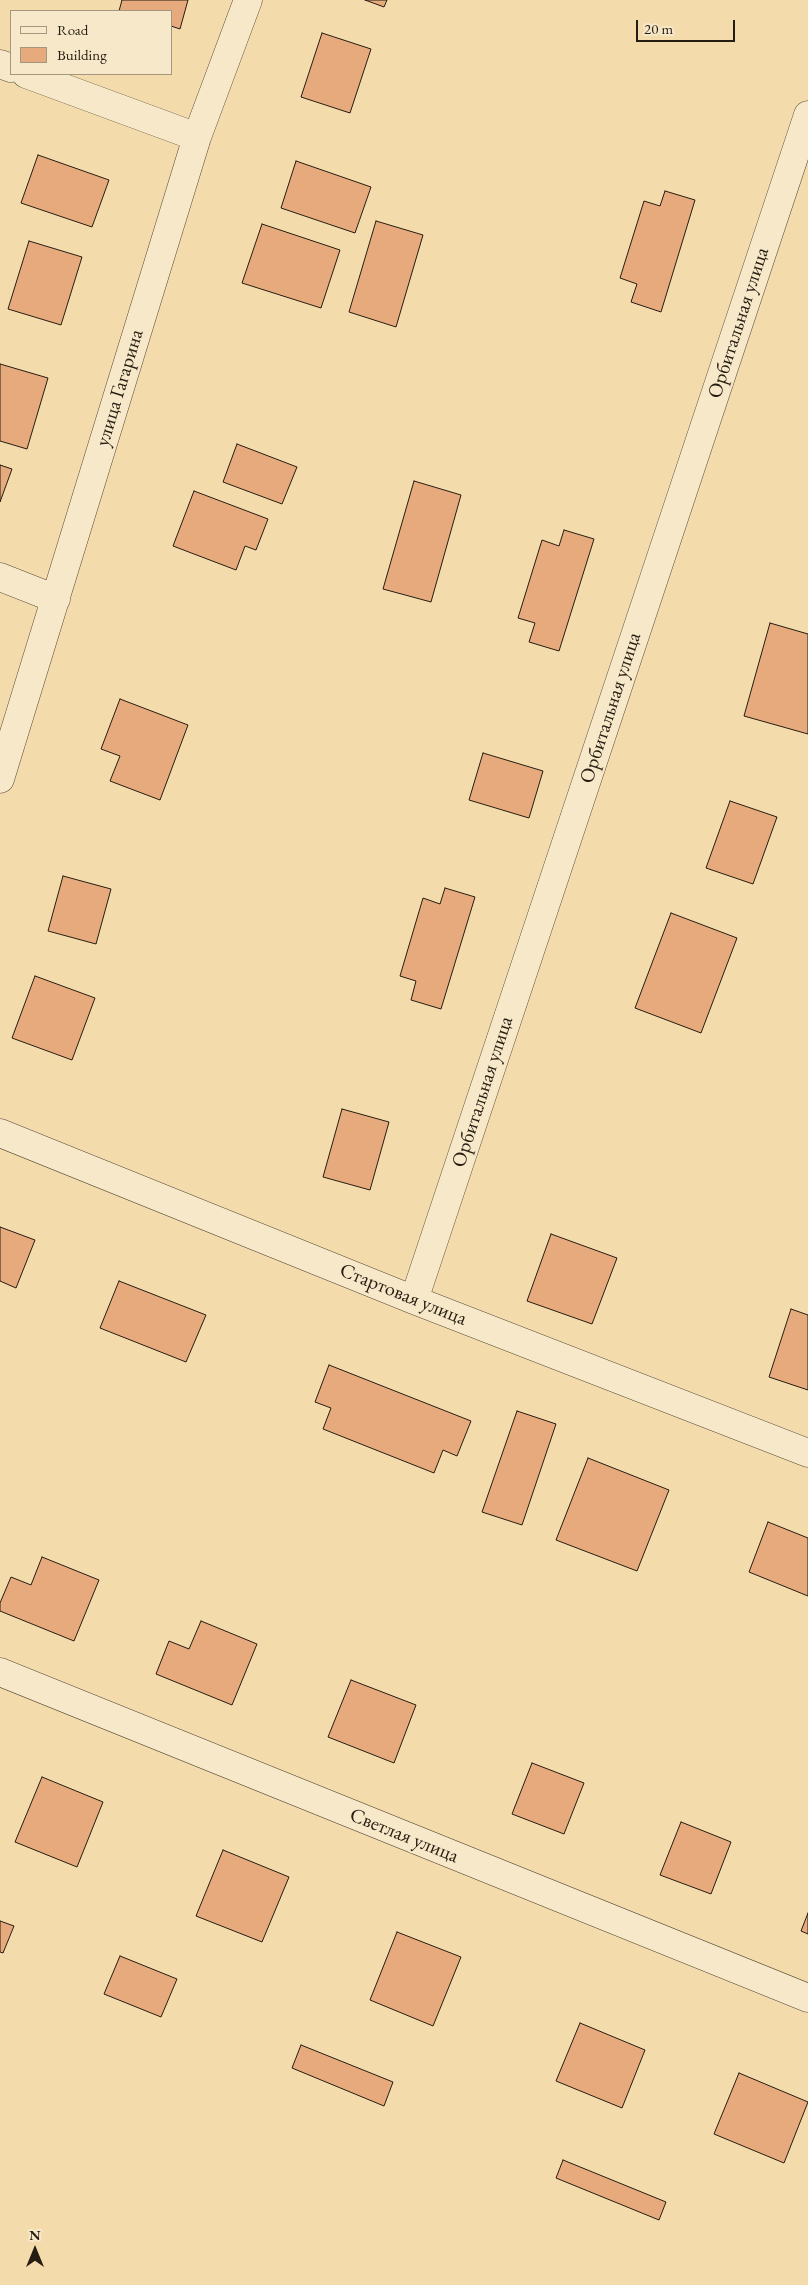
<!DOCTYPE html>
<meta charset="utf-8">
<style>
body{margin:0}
#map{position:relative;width:808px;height:2285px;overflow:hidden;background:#f3dbac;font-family:"EB Garamond",serif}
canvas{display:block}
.legend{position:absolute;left:10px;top:10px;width:162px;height:65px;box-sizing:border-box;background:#f7e8c9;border:1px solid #a3977f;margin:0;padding:6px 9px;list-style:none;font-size:15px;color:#251d11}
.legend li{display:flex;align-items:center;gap:10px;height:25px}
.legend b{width:25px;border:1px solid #a3977f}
.north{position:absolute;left:10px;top:2225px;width:50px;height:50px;-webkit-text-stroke:4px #f7e8c9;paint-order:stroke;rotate:0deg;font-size:14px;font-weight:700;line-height:20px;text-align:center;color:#251d11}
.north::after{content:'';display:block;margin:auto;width:18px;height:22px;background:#251d11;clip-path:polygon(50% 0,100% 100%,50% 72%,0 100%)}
.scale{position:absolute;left:636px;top:20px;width:99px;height:22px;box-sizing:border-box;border:2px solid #251d11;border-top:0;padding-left:6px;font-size:15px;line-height:18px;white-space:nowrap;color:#251d11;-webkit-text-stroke:4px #f7e8c9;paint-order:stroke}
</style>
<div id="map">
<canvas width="808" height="2285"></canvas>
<ul class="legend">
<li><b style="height:6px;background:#f7e8c9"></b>Road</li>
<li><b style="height:14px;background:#e7aa7d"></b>Building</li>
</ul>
<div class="north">N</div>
<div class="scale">20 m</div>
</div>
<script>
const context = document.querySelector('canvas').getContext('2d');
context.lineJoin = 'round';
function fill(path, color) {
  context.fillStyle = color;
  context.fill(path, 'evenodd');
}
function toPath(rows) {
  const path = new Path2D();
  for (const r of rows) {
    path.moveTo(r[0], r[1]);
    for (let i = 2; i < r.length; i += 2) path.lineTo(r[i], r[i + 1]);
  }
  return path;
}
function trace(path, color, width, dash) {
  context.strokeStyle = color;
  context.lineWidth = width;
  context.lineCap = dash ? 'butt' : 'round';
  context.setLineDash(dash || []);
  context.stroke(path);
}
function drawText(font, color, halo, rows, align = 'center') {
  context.font = font + ' "EB Garamond",serif';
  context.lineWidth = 4;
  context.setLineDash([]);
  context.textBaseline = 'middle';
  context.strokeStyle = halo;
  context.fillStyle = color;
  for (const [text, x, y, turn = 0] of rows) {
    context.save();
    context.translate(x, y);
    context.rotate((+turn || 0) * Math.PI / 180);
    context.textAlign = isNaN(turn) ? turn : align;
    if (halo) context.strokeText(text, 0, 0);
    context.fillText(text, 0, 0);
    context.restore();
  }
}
const building = toPath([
 [122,0,188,0,180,29,171,26,171,11,119,11,122,0],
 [365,0,387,0,384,7,365,0],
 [322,33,371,49,350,113,301,97,322,33],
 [38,155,109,180,92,227,21,203,38,155],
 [296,161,371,187,355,233,281,208,296,161],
 [665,191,695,200,661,312,631,302,637,284,620,278,644,201,660,206,665,191],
 [376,221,423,235,396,327,349,312,376,221],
 [262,224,340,250,321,308,242,283,262,224],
 [29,241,82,257,61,325,8,309,29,241],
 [0,364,48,378,27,449,0,441,0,364],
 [237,444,297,467,282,504,223,482,237,444],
 [0,465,12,469,0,502,0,465],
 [414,481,461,495,431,602,383,589,414,481],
 [194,491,268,519,256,550,245,546,236,570,173,546,194,491],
 [564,530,594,539,559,651,529,642,535,623,518,618,542,540,559,546,564,530],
 [770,623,808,634,808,734,744,716,770,623],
 [120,699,188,725,160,800,110,781,120,756,101,749,120,699],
 [483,753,543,771,529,818,469,800,483,753],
 [730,801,777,817,753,884,706,868,730,801],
 [63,876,111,889,96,944,48,931,63,876],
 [445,888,475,897,441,1009,411,1000,416,981,400,976,423,898,440,904,445,888],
 [671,913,737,938,701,1033,635,1008,671,913],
 [35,976,95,998,72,1060,12,1038,35,976],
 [342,1109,389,1122,370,1190,323,1177,342,1109],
 [0,1227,35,1240,16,1288,0,1281,0,1227],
 [551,1234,617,1258,592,1324,527,1301,551,1234],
 [119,1281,206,1315,186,1362,100,1328,119,1281],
 [791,1309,808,1315,808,1390,769,1377,791,1309],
 [329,1365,471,1421,457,1456,443,1450,434,1473,323,1429,331,1408,315,1402,329,1365],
 [517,1411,556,1424,522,1525,482,1512,517,1411],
 [588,1458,669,1490,637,1571,556,1540,588,1458],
 [768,1522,808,1538,808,1596,749,1572,768,1522],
 [42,1557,99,1580,74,1641,0,1611,0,1603,11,1577,31,1585,42,1557],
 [201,1621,257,1644,232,1705,156,1674,169,1641,189,1649,201,1621],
 [351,1680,416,1705,394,1763,328,1737,351,1680],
 [532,1763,584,1783,564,1834,512,1814,532,1763],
 [42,1777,103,1802,77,1867,15,1842,42,1777],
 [681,1822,731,1842,711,1894,660,1875,681,1822],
 [223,1850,289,1877,262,1942,196,1916,223,1850],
 [808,1913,808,1934,801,1931,808,1913],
 [0,1921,14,1926,3,1953,0,1952,0,1921],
 [397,1932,461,1957,433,2026,370,2000,397,1932],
 [120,1956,177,1979,161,2017,104,1994,120,1956],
 [580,2023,645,2050,622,2108,556,2081,580,2023],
 [301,2045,393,2082,384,2106,292,2068,301,2045],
 [739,2073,808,2102,784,2163,714,2134,739,2073],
 [563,2160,666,2202,659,2220,556,2178,563,2160]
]);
fill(building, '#e7aa7d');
trace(building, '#251d11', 1);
const street = toPath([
 [0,64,11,68],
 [26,74,197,137],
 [0,577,56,599],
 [0,779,197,137,248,0],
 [0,1133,414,1300,808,1453],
 [414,1300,808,115],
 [0,1672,808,1998]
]);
trace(street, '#584c38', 29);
trace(street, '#f7e8c9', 28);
drawText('20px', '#251d11', '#f7e8c9', [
 ["Орбитальная улица",739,323,-72],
 ["улица Гагарина",120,388,-73],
 ["Орбитальная улица",611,708,-72],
 ["Орбитальная улица",483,1092,-72],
 ["Стартовая улица",403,1295,22],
 ["Светлая улица",404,1836,22]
]);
</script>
